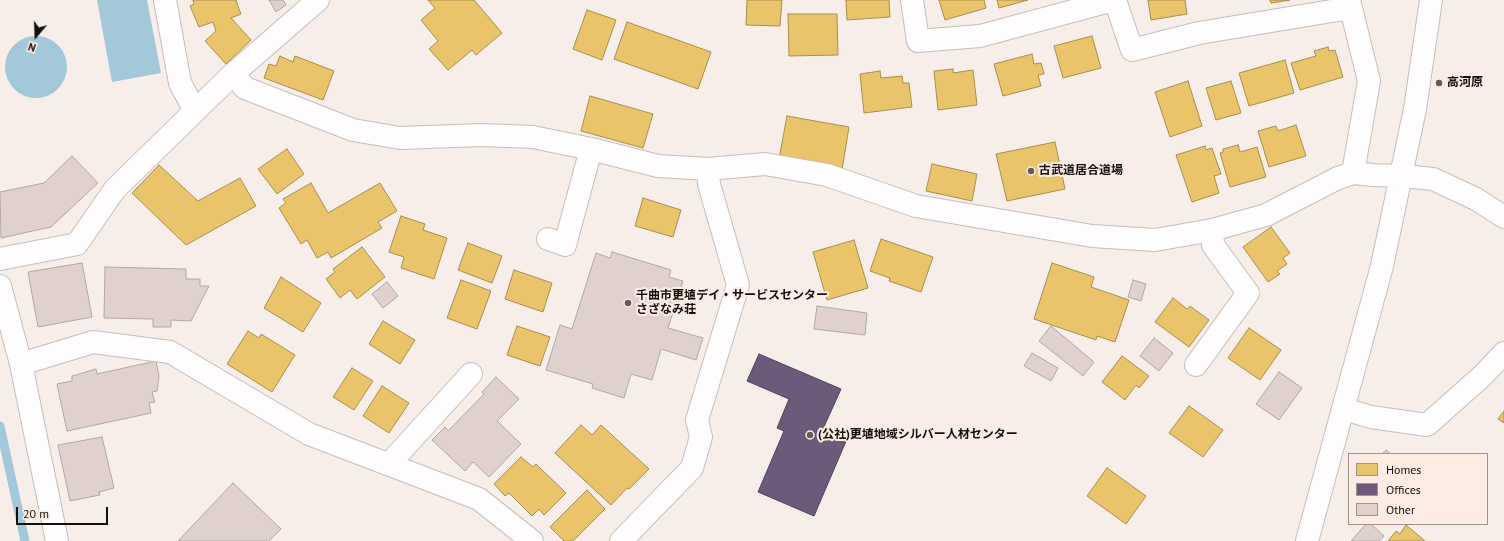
<!DOCTYPE html>
<meta charset="utf-8">
<style>
body{margin:0}
#map{position:relative;width:1504px;height:541px;overflow:hidden;background:#f7eeea;font-family:"PT Sans",sans-serif}
canvas{display:block}
.legend{position:absolute;left:1348px;top:453px;width:140px;height:72px;box-sizing:border-box;background:#fdece4;border:1px solid #a0948e;margin:0;padding:5px 7px;list-style:none;font-size:12px;color:#140f0c}
.legend li{display:flex;align-items:center;gap:8px;height:20px}
.legend b{width:20px;border:1px solid #a0948e}
.north{position:absolute;left:16px;top:16px;width:40px;height:40px;-webkit-text-stroke:3px #fdece4;paint-order:stroke;rotate:199deg;font-size:11px;font-weight:700;line-height:16px;text-align:center;color:#140f0c}
.north::after{content:'';display:block;margin:auto;width:14px;height:18px;background:#140f0c;clip-path:polygon(50% 0,100% 100%,50% 72%,0 100%)}
.scale{position:absolute;left:16px;top:507px;width:92px;height:18px;box-sizing:border-box;border:2px solid #140f0c;border-top:0;padding-left:5px;font-size:12px;line-height:14px;white-space:nowrap;color:#140f0c;-webkit-text-stroke:3px #fdece4;paint-order:stroke}
</style>
<div id="map">
<canvas width="1504" height="541"></canvas>
<ul class="legend">
<li><b style="height:11px;background:#e9c46a"></b>Homes</li>
<li><b style="height:11px;background:#6d597a"></b>Offices</li>
<li><b style="height:11px;background:#e0d1ce"></b>Other</li>
</ul>
<div class="north">N</div>
<div class="scale">20 m</div>
</div>
<script>
const context = document.querySelector('canvas').getContext('2d');
context.lineJoin = 'round';
function fill(path, color) {
  context.fillStyle = color;
  context.fill(path, 'evenodd');
}
function toPath(rows) {
  const path = new Path2D();
  for (const r of rows) {
    if (r.length === 3) {
      path.moveTo(r[0] + r[2], r[1]);
      path.arc(r[0], r[1], r[2], 0, 2 * Math.PI);
      continue;
    }
    path.moveTo(r[0], r[1]);
    for (let i = 2; i < r.length; i += 2) path.lineTo(r[i], r[i + 1]);
  }
  return path;
}
function trace(path, color, width, dash) {
  context.strokeStyle = color;
  context.lineWidth = width;
  context.lineCap = dash ? 'butt' : 'round';
  context.setLineDash(dash || []);
  context.stroke(path);
}
function drawText(font, color, halo, rows, align = 'center') {
  context.font = font + ' "PT Sans","Noto Sans JP",sans-serif';
  context.lineWidth = 4;
  context.setLineDash([]);
  context.textBaseline = 'middle';
  context.strokeStyle = halo;
  context.fillStyle = color;
  for (const [text, x, y, turn = 0] of rows) {
    context.save();
    context.translate(x, y);
    context.rotate((+turn || 0) * Math.PI / 180);
    context.textAlign = isNaN(turn) ? turn : align;
    if (halo) context.strokeText(text, 0, 0);
    context.fillText(text, 0, 0);
    context.restore();
  }
}
fill(toPath([
 [97,0,147,0,161,73,112,82],
 [36,67,31]
]), '#a3c8da');
const homes = toPath([
 [193,0,237,0,236,1,241,14,231,18,251,40,226,64,205,41,216,31,213,22,199,27,190,6,194,4,193,0],
 [428,0,474,0,502,33,476,55,472,50,448,70,429,49,438,41,421,20,435,8,428,0],
 [747,0,782,0,780,26,746,25,747,0],
 [846,0,889,0,890,17,847,20,846,0],
 [939,0,984,0,986,8,945,20,939,0],
 [997,0,1028,0,999,8,997,0],
 [1148,0,1185,0,1187,14,1151,20,1148,0],
 [1270,0,1290,0,1271,3,1270,0],
 [587,10,616,20,602,60,573,49,587,10],
 [788,14,837,14,838,55,789,56,788,14],
 [627,22,711,52,698,89,614,59,627,22],
 [1092,36,1101,68,1063,78,1054,46,1092,36],
 [1328,47,1329,51,1335,50,1343,77,1300,90,1291,63,1316,56,1314,51,1328,47],
 [1032,54,1034,64,1041,63,1044,74,1038,75,1041,86,1003,96,994,64,1032,54],
 [280,56,293,62,295,56,334,71,323,100,264,78,269,64,276,66,280,56],
 [1285,60,1294,93,1249,106,1239,73,1285,60],
 [953,69,953,73,973,70,977,105,938,110,934,71,953,69],
 [880,71,881,78,902,76,903,83,909,83,912,107,864,113,860,74,880,71],
 [1188,81,1202,126,1170,137,1155,92,1188,81],
 [1231,81,1241,113,1216,120,1206,88,1231,81],
 [590,96,653,114,643,148,581,131,590,96],
 [787,116,849,127,842,170,779,159,787,116],
 [1296,125,1306,156,1269,167,1258,131,1276,126,1278,131,1296,125],
 [1055,142,1065,189,1007,201,996,154,1055,142],
 [1238,145,1240,152,1257,147,1266,177,1230,187,1220,153,1223,152,1223,149,1238,145],
 [1205,146,1206,150,1212,148,1221,174,1214,176,1219,193,1192,202,1176,155,1205,146],
 [287,149,304,174,277,194,258,169,287,149],
 [932,164,977,174,972,201,926,191,932,164],
 [159,165,198,201,240,178,256,206,186,245,132,193,159,165],
 [311,183,328,213,380,183,397,211,378,222,382,228,331,258,328,252,317,258,307,240,301,244,279,208,286,203,283,199,311,183],
 [643,198,681,210,673,237,635,226,643,198],
 [401,216,425,224,423,230,447,238,434,279,401,268,404,257,389,252,401,216],
 [1271,227,1290,253,1283,258,1287,264,1277,271,1280,274,1268,282,1243,247,1271,227],
 [881,239,933,257,921,292,889,281,890,278,870,271,881,239],
 [854,240,868,288,827,300,813,252,854,240],
 [468,243,502,256,492,283,458,270,468,243],
 [362,247,385,277,357,299,350,290,340,298,326,279,335,272,333,269,362,247],
 [1052,263,1094,277,1091,287,1129,300,1115,342,1097,336,1096,340,1034,319,1052,263],
 [514,270,552,283,543,312,505,299,514,270],
 [281,277,321,303,303,332,264,308,281,277],
 [461,280,491,291,477,329,447,318,461,280],
 [1173,298,1187,309,1190,306,1209,320,1189,347,1155,322,1173,298],
 [383,321,415,340,400,364,369,344,383,321],
 [517,326,550,337,540,366,507,355,517,326],
 [1249,328,1281,350,1260,380,1228,358,1249,328],
 [248,331,259,338,261,334,295,355,272,392,227,364,248,331],
 [1122,356,1149,376,1139,388,1136,385,1125,400,1102,382,1122,356],
 [352,368,373,381,354,410,333,397,352,368],
 [382,386,409,403,389,433,363,416,382,386],
 [1189,406,1223,430,1203,457,1169,433,1189,406],
 [1504,411,1504,423,1498,419,1504,411],
 [581,425,592,435,601,425,649,469,629,489,627,488,611,505,555,453,581,425],
 [521,457,533,467,536,464,566,493,544,515,539,509,532,516,509,493,505,496,494,484,521,457],
 [1107,468,1146,496,1126,524,1087,496,1107,468],
 [587,490,605,509,573,541,564,541,550,527,587,490],
 [1406,525,1425,541,1388,541,1396,531,1400,534,1406,525]
]);
fill(homes, '#e9c46a');
trace(homes, '#a98e4e', 1);
const offices = toPath([
 [759,354,841,389,823,429,847,439,814,516,758,492,784,431,777,428,789,399,747,381,759,354]
]);
fill(offices, '#6d597a');
trace(offices, '#524359', 1);
trace(toPath([
 [0,426,25,541]
]), '#a3c8da', 9);
const building = toPath([
 [269,0,283,0,286,5,276,12,269,0],
 [72,156,98,183,51,227,1,238,0,192,44,183,72,156],
 [612,252,671,270,669,277,683,281,668,328,703,338,696,360,661,349,652,380,631,374,624,398,592,388,593,384,546,370,560,325,572,329,596,253,610,258,612,252],
 [82,263,92,317,38,327,28,272,82,263],
 [105,267,186,269,186,279,200,279,200,286,209,286,191,321,171,320,171,327,153,327,153,319,104,318,105,267],
 [1133,280,1146,284,1141,301,1128,297,1133,280],
 [387,282,398,296,383,308,372,294,387,282],
 [817,306,867,313,865,335,814,329,817,306],
 [1051,326,1094,362,1083,376,1039,341,1051,326],
 [1154,338,1173,353,1159,371,1140,356,1154,338],
 [1032,353,1058,368,1051,381,1024,366,1032,353],
 [156,361,159,376,157,391,152,392,155,402,149,403,151,413,67,431,57,384,72,381,72,376,96,369,97,374,156,361],
 [1279,372,1302,388,1279,420,1256,404,1279,372],
 [496,377,519,399,497,421,521,444,489,477,473,462,465,471,432,440,445,427,448,431,484,394,482,392,496,377],
 [102,437,114,488,99,492,100,495,70,501,58,445,102,437],
 [1386,450,1391,454,1382,454,1386,450],
 [233,483,281,529,269,541,178,541,233,483],
 [1366,524,1371,524,1384,536,1379,541,1351,541,1366,524]
]);
fill(building, '#e0d1ce');
trace(building, '#aea8a6', 1);
const minor = toPath([
 [165,0,180,83,195,111],
 [912,0,918,41,980,36,1114,0],
 [1115,0,1132,50,1199,33,1350,8],
 [1349,0,1369,81,1353,173],
 [233,74,245,88,353,130,400,138,482,135,533,137,591,149,658,166,708,169,765,164,827,175,916,206,1092,236,1155,240,1212,230,1266,215,1338,178,1353,173,1373,175,1402,176,1433,179,1476,199,1504,217],
 [548,239,565,245,591,149],
 [0,259,77,244,115,189,233,74,318,0],
 [0,286,21,364,57,541],
 [21,364,93,342,170,352,309,434,479,499,532,541],
 [1196,365,1248,293,1213,245,1212,230],
 [1344,409,1371,417,1427,425,1481,377,1504,353],
 [389,464,471,374],
 [621,541,692,468,701,437,697,420,738,285,709,184,708,169],
 [1307,541,1382,266,1415,109,1431,0]
]);
trace(minor, '#c5bebb', 24);
trace(minor, '#fefcfc', 22);
for (const [x, y, r, color] of [
 [1439,83,4,"#635d5a"],
 [1031,171,4,"#635d5a"],
 [628,303,4,"#635d5a"],
 [810,435,4,"#635d5a"]
]) {
  const dot = new Path2D();
  dot.arc(x, y, r, 0, 2 * Math.PI);
  context.fillStyle = color;
  context.fill(dot);
  trace(dot, '#fdece4', 1.5);
}
drawText('bold 12px', '#140f0c', '#fdece4', [
 ["高河原",1447,83],
 ["古武道居合道場",1039,171],
 ["千曲市更埴デイ・サービスセンター",636,296],
 ["さざなみ荘",636,310],
 ["(公社)更埴地域シルバー人材センター",818,435]
], 'left');
</script>
